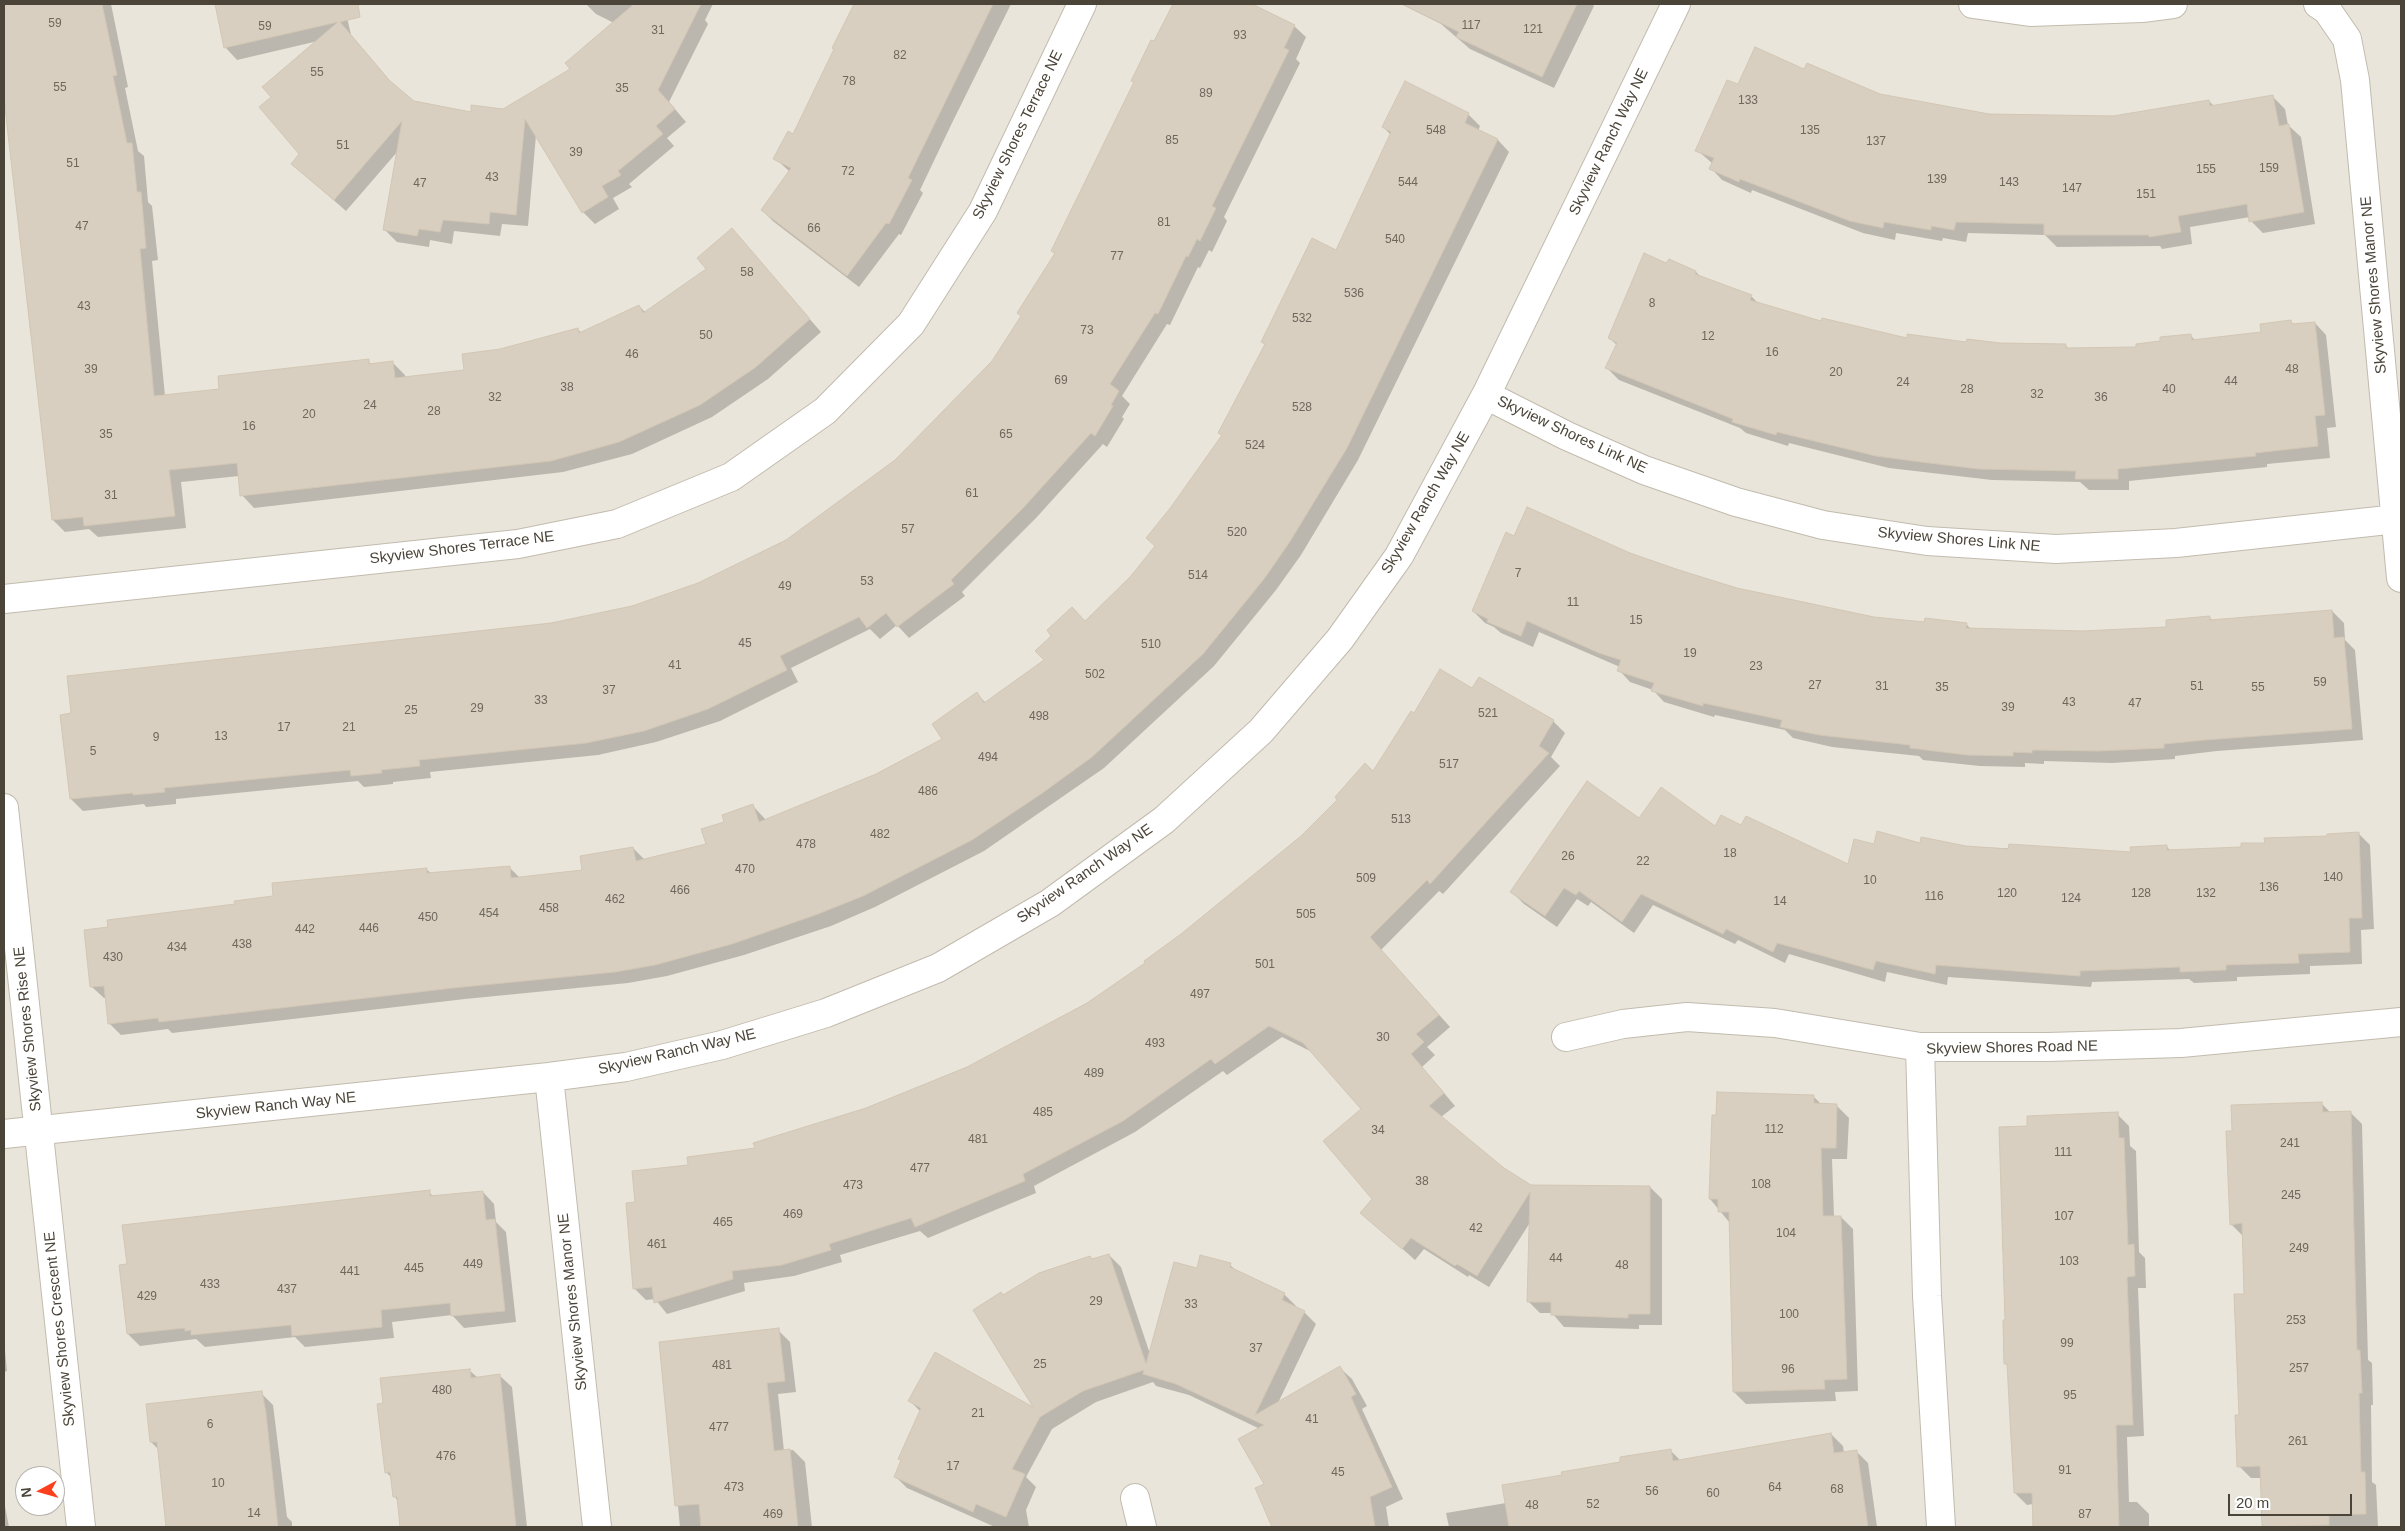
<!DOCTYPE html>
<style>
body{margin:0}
#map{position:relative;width:2405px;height:1531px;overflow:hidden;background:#f6f3ec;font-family:Arial,sans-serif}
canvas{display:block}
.frame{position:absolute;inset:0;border:5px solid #4b4439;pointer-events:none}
.north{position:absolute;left:15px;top:1466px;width:50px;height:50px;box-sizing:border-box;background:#fff;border:1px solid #b7b4b0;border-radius:50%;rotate:264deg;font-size:14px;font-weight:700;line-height:20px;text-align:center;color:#4b4439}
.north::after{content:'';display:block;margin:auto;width:18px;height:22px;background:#fc3f1d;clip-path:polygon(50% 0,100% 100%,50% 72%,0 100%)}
.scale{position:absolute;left:2228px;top:1494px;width:124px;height:22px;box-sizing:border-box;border:2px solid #4b4439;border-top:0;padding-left:6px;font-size:15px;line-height:18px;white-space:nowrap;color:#4b4439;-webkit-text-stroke:4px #fff;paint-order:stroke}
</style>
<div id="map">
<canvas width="2405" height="1531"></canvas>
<div class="frame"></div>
<div class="north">N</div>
<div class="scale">20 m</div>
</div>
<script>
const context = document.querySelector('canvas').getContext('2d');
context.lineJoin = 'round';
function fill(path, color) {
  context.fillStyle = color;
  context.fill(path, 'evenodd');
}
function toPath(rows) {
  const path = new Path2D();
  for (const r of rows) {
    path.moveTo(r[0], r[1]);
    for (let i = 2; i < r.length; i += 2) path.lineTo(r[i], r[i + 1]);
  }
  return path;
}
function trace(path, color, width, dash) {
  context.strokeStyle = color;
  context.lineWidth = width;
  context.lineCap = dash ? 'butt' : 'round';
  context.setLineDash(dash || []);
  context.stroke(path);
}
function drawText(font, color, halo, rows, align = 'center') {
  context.font = font + ' Arial,sans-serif';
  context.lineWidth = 4;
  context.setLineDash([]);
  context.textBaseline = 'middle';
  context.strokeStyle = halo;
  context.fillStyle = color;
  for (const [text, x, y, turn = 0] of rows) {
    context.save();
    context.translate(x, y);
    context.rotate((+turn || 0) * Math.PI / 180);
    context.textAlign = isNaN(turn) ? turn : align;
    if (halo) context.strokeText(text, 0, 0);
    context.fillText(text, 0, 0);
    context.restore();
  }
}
fill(toPath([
 [4,4,2401,4,2401,1527,4,1527],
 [25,1476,55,1476,55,1506,25,1506]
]), '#eae5da');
fill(toPath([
 [4,4,111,4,128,87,125,88,138,151,144,156,148,202,152,206,158,260,152,261,165,396,221,390,368,361,372,365,393,363,405,375,405,378,465,371,500,350,577,329,582,333,639,306,646,313,708,270,732,230,821,332,768,379,712,417,632,454,563,472,254,508,242,495,239,476,181,482,186,528,98,537,89,529,65,532,53,520,33,333,30,330,9,118,4,95],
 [216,4,344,4,351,35,395,87,414,103,472,113,503,110,572,70,614,23,596,14,586,4,713,4,705,20,708,24,669,102,686,122,667,138,674,146,629,184,632,187,613,198,619,209,595,224,583,212,536,135,528,226,502,224,500,236,454,231,452,244,430,240,429,247,397,242,385,230,398,151,346,211,305,175,301,154,318,41,237,60,226,48],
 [861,4,1011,4,952,123,920,190,923,193,901,235,899,234,859,287,774,222,762,210,790,172,775,158,793,136],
 [1174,4,1250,4,1294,26,1306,37,1296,59,1300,63,1224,217,1227,221,1212,252,1209,250,1200,268,1198,267,1170,325,1167,324,1122,396,1130,404,1122,417,1124,419,1107,447,1103,444,1036,518,962,592,965,596,909,638,897,625,880,639,870,629,791,668,798,682,720,721,656,742,598,755,430,772,431,778,393,782,393,784,364,787,358,781,176,799,176,804,146,807,144,804,83,811,71,799,551,625,632,607,699,584,787,541,896,461,993,362,1022,317,1056,254,1053,251],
 [1401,4,1592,4,1594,6,1554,88,1470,49,1441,24],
 [1805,70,1880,95,1989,116,2113,117,2209,101,2214,106,2273,97,2285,109,2288,125,2301,137,2315,224,2263,233,2251,221,2250,217,2190,227,2192,244,2162,249,2160,246,2057,247,2045,235,1968,233,1966,242,1943,238,1942,241,1896,233,1895,240,1863,233,1752,190,1751,193,1722,180,1711,168,1713,164,1697,150,1739,86],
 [1468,114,1480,126,1478,131,1498,140,1509,152,1358,460,1301,555,1276,590,1214,666,1104,768,984,851,875,907,831,926,744,955,667,976,628,983,465,999,172,1033,168,1029,121,1035,109,1023,107,998,104,998,92,987,236,906,426,869,432,874,509,867,520,878,584,871,633,848,645,860,708,845,726,822,753,806,766,820,877,775,944,740,977,694,986,703,1045,660,1131,578,1156,547,1172,507,1223,436,1265,345,1262,342,1336,251,1391,135,1383,127],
 [1667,265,1696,272,1702,278,1751,296,1759,304,1822,323,1908,340,2066,346,2069,349,2138,349,2191,336,2195,340,2262,333,2291,322,2294,325,2315,323,2326,335,2336,427,2327,428,2330,458,2267,464,2267,467,2129,481,2129,490,2089,490,2080,482,1992,480,1889,468,1789,443,1788,446,1746,433,1740,428,1619,380,1607,368,1617,345,1609,338],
 [1515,538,1630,555,1737,589,1874,618,1925,623,1966,624,1971,629,2083,632,2168,628,2209,617,2213,621,2332,611,2344,623,2345,640,2355,650,2363,740,2217,751,2175,756,2175,759,2112,763,2044,761,2044,764,2025,763,2025,767,1980,766,1923,760,1919,756,1832,747,1793,738,1785,730,1715,715,1714,717,1664,702,1653,690,1630,682,1619,670,1620,667,1539,632,1533,647,1501,633,1494,627,1485,623,1473,611],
 [1473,690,1553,721,1565,733,1551,757,1560,766,1443,894,1439,891,1381,950,1450,1027,1427,1047,1435,1055,1422,1067,1455,1106,1441,1117,1503,1169,1530,1186,1650,1187,1662,1199,1662,1325,1639,1325,1639,1329,1564,1327,1552,1313,1540,1313,1528,1301,1531,1221,1489,1287,1469,1275,1468,1277,1424,1249,1415,1260,1362,1213,1374,1199,1363,1109,1314,1053,1282,1037,1227,1075,1223,1071,1135,1132,1034,1186,1036,1193,928,1238,920,1231,840,1255,842,1262,794,1276,744,1283,745,1291,667,1314,655,1299,646,1300,634,1288,636,1203,689,1166,756,1149,867,1109,968,1068,1088,1004,1147,963,1301,837,1374,773,1414,715],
 [1640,820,1716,828,1741,827,1849,865,1874,846,1921,845,2132,853,2167,847,2171,851,2243,848,2359,834,2370,845,2374,929,2361,930,2362,964,2310,966,2310,974,2237,977,2237,981,2194,983,2189,979,2092,982,2091,987,1948,977,1947,985,1887,972,1885,982,1789,954,1785,963,1738,940,1735,944,1653,905,1634,933,1591,902,1588,906,1577,899,1557,927,1524,904,1512,892],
 [1814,1097,1822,1105,1837,1106,1849,1118,1847,1159,1832,1159,1834,1217,1841,1217,1853,1229,1858,1391,1835,1392,1836,1401,1746,1404,1734,1392,1730,1223,1710,1199],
 [2321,1103,2331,1113,2350,1112,2362,1124,2368,1360,2372,1363,2373,1405,2371,1405,2372,1482,2376,1485,2378,1527,2263,1527,2261,1478,2251,1478,2239,1466,2245,1295,2243,1236,2231,1224,2233,1132],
 [2117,1114,2129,1126,2130,1146,2136,1151,2139,1252,2145,1258,2146,1288,2138,1288,2144,1436,2127,1437,2129,1502,2137,1502,2149,1514,2149,1527,2034,1527,2033,1504,2027,1505,2015,1493,2008,1366,2006,1364,2006,1321,2028,1127],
 [429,1192,434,1197,483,1192,494,1204,496,1222,506,1232,516,1322,464,1328,452,1315,392,1322,394,1338,305,1347,295,1337,205,1347,196,1339,140,1346,128,1334],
 [1109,1255,1121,1267,1150,1354,1198,1269,1230,1265,1238,1272,1284,1294,1296,1306,1295,1308,1304,1312,1316,1324,1278,1403,1340,1368,1352,1379,1367,1406,1362,1409,1403,1499,1386,1507,1389,1527,1274,1527,1257,1489,1266,1485,1260,1429,1189,1395,1156,1386,1153,1382,1096,1402,1052,1429,1026,1477,1036,1487,1026,1510,1029,1527,995,1527,907,1488,895,1476,902,1461,900,1459,921,1412,910,1401,1037,1411,1003,1296],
 [778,1330,790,1342,796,1392,778,1394,784,1451,793,1450,805,1462,812,1527,680,1527,678,1506],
 [4,1340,7,1371,4,1372],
 [469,1370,478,1378,500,1376,512,1387,527,1527,402,1527,398,1501,394,1496,392,1478,386,1472],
 [261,1393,273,1405,287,1517,292,1522,292,1527,164,1527,167,1525,159,1450,151,1442],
 [1831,1434,1843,1446,1844,1453,1856,1451,1868,1463,1877,1527,1449,1527,1446,1513,1506,1503,1563,1476,1670,1450,1681,1461],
 [4,1485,5,1506,9,1527,4,1527]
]), '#0003');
const building = toPath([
 [4,4,102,4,117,75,113,76,127,143,132,143,137,192,141,192,146,248,140,249,154,396,219,389,218,376,369,359,369,364,393,361,395,378,464,370,462,354,500,349,578,328,579,333,639,305,643,313,706,269,697,258,732,228,810,319,756,367,700,405,619,442,551,461,240,496,237,463,169,470,175,516,84,526,83,517,52,520,4,99,4,4],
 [215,4,358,4,360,17,340,22,389,80,414,101,471,112,471,105,503,109,570,69,565,63,634,4,701,4,658,90,675,109,656,126,663,134,618,171,621,175,602,186,608,197,582,213,525,119,516,215,490,212,489,224,443,220,440,232,419,229,417,236,383,230,402,121,334,200,291,164,299,154,259,107,271,97,262,87,338,22,224,48,215,4],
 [854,4,993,4,908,178,912,180,889,224,886,223,847,276,761,210,791,168,773,159,788,131,793,134,834,49,832,48,854,4],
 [1173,4,1252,4,1295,25,1284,48,1289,50,1212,206,1216,208,1200,241,1197,239,1188,257,1186,256,1158,314,1155,313,1110,384,1119,391,1111,405,1113,406,1095,436,1091,433,1024,507,951,580,954,584,897,627,886,613,867,628,859,617,780,656,787,670,708,709,644,731,586,743,419,760,420,766,381,770,382,773,351,776,350,770,164,788,165,792,133,795,133,793,70,799,60,715,71,713,67,676,551,623,632,606,698,583,786,540,895,460,992,361,1021,316,1017,313,1055,253,1051,251,1134,82,1131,81,1151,40,1154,41,1173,4],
 [1402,4,1577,4,1542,77,1456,37,1459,32,1402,4],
 [1755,47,1804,69,1807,63,1880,94,1989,114,2113,116,2209,100,2210,106,2273,95,2279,126,2289,124,2304,212,2249,222,2247,204,2178,216,2181,232,2149,237,2149,235,2044,235,2044,224,1956,222,1954,230,1931,226,1931,230,1884,222,1883,228,1850,221,1740,179,1739,182,1709,169,1714,158,1695,151,1727,80,1738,84,1755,47],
 [1405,81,1469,113,1465,123,1498,139,1363,415,1347,448,1289,543,1264,579,1203,654,1092,757,1041,794,972,840,863,896,818,914,732,944,655,965,615,972,453,988,159,1022,158,1018,108,1024,104,986,90,987,84,930,108,927,107,920,235,904,234,901,273,896,272,883,427,868,427,873,510,866,511,878,582,870,580,856,633,847,636,861,706,844,701,829,724,822,722,815,753,804,759,822,876,774,942,739,932,724,977,692,984,703,1044,660,1035,651,1051,636,1047,630,1072,607,1085,621,1130,577,1155,546,1146,538,1171,507,1222,435,1218,433,1265,344,1261,342,1312,238,1336,250,1391,132,1382,127,1405,81],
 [1644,253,1666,263,1669,259,1696,271,1695,274,1752,295,1750,300,1821,321,1822,318,1907,338,1907,334,1966,342,1967,339,2000,343,2066,344,2066,348,2136,347,2136,344,2160,341,2160,337,2191,334,2192,340,2261,332,2260,324,2291,320,2292,324,2315,322,2325,415,2315,416,2318,446,2255,453,2256,456,2118,469,2118,479,2075,479,2076,471,1979,469,1921,462,1876,456,1777,432,1776,435,1732,422,1733,419,1605,368,1617,343,1608,338,1644,253],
 [1527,507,1630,553,1679,570,1737,588,1874,617,1924,622,1925,618,1967,623,1966,628,2083,631,2166,627,2166,620,2210,616,2210,620,2332,610,2334,638,2344,637,2352,729,2205,740,2164,744,2164,748,2099,751,2032,750,2032,753,2013,752,2013,756,1967,755,1910,748,1910,745,1819,735,1780,727,1782,720,1703,703,1703,706,1651,691,1654,683,1617,671,1621,660,1599,653,1527,621,1521,636,1487,622,1488,619,1472,611,1506,532,1514,536,1527,507],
 [1440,669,1472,688,1479,677,1554,720,1539,746,1549,753,1430,884,1427,880,1370,937,1439,1015,1416,1034,1424,1042,1411,1054,1444,1093,1429,1106,1504,1168,1531,1185,1650,1186,1650,1314,1628,1314,1628,1318,1551,1315,1551,1302,1527,1302,1530,1192,1477,1276,1457,1264,1455,1266,1411,1238,1402,1249,1360,1213,1372,1199,1323,1141,1361,1109,1303,1043,1269,1026,1215,1064,1211,1059,1123,1121,1023,1174,1025,1181,915,1227,911,1218,829,1244,831,1250,782,1265,732,1271,733,1279,654,1303,652,1287,633,1289,626,1203,635,1202,632,1171,688,1165,687,1157,755,1148,753,1143,866,1108,967,1067,1087,1003,1145,963,1144,961,1181,934,1301,836,1337,800,1335,797,1365,763,1373,771,1411,711,1414,713,1440,669],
 [1587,781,1639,818,1661,787,1715,826,1721,815,1741,825,1746,816,1848,864,1854,839,1874,844,1877,831,1920,843,1921,837,1966,846,2008,849,2009,844,2131,852,2130,847,2167,845,2167,850,2241,847,2241,843,2265,843,2264,838,2327,836,2327,834,2359,832,2362,918,2349,918,2350,952,2298,954,2299,963,2226,965,2226,970,2180,972,2180,967,2080,971,2080,976,1936,965,1935,974,1876,961,1873,970,1777,943,1773,952,1726,929,1723,934,1641,894,1622,922,1579,891,1576,895,1564,888,1545,916,1510,892,1587,781],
 [1717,1092,1814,1095,1814,1103,1837,1104,1836,1148,1821,1148,1823,1216,1841,1216,1847,1379,1824,1380,1825,1389,1733,1392,1729,1212,1718,1212,1718,1199,1709,1199,1712,1115,1716,1115,1717,1092],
 [2322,1102,2323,1112,2351,1111,2357,1350,2360,1350,2362,1393,2359,1393,2361,1472,2365,1472,2366,1514,2329,1515,2329,1525,2262,1527,2260,1466,2237,1467,2235,1415,2239,1415,2234,1294,2244,1294,2242,1223,2230,1225,2226,1131,2232,1131,2231,1105,2322,1102],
 [2118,1112,2119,1138,2124,1138,2128,1245,2134,1244,2135,1276,2127,1277,2133,1425,2116,1425,2119,1527,2033,1527,2032,1493,2014,1493,2007,1364,2004,1364,2003,1320,2005,1320,1999,1127,2027,1126,2027,1116,2118,1112],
 [430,1190,430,1196,483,1191,486,1220,495,1219,505,1311,451,1316,450,1303,381,1310,382,1327,292,1336,291,1325,191,1335,191,1330,185,1331,185,1328,127,1334,119,1265,127,1264,122,1225,430,1190],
 [1109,1254,1146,1364,1174,1262,1197,1268,1200,1255,1231,1263,1230,1267,1285,1293,1282,1300,1305,1311,1255,1415,1340,1366,1356,1394,1351,1397,1392,1487,1370,1497,1375,1527,1272,1527,1255,1488,1264,1484,1238,1439,1264,1425,1176,1384,1143,1374,1144,1370,1083,1391,1040,1417,1012,1469,1025,1474,1006,1517,976,1504,973,1512,894,1477,901,1460,898,1459,921,1408,908,1401,935,1352,1033,1407,973,1310,1001,1292,1003,1295,1039,1273,1090,1256,1092,1259,1109,1254],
 [779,1328,785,1381,767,1383,774,1451,790,1449,798,1527,701,1527,699,1504,675,1506,659,1342,779,1328],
 [470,1369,471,1378,500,1374,516,1527,400,1527,397,1497,393,1497,390,1472,385,1473,377,1404,383,1403,380,1378,470,1369],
 [262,1391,266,1413,278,1527,166,1527,157,1442,150,1442,146,1404,262,1391],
 [1831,1433,1834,1453,1857,1450,1868,1527,1509,1527,1502,1485,1562,1475,1561,1472,1620,1462,1620,1457,1671,1449,1673,1461,1831,1433]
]);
fill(building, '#d8cfc1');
trace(building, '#d3c7b4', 1);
const minor = toPath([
 [1973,4,2030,12,2142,8,2173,4],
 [2318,4,2327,10,2347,39,2355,80,2401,578],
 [1486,395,1567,436,1644,470,1736,502,1823,525,1927,541,2056,549,2176,543,2397,519],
 [4,599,518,544,617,524,731,477,825,411,911,324,983,211,1082,4],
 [4,808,81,1527],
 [1566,1037,1623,1024,1687,1017,1775,1023,1920,1047],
 [549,1077,597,1527],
 [4,1134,549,1077,626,1067,722,1045,826,1013,938,968,1050,903,1164,820,1261,731,1340,639,1399,556,1486,395,1676,4],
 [1135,1498,1142,1527],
 [1941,1527,1927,1296,1920,1047,2048,1047,2181,1043,2401,1022]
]);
trace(minor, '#c2bbae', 30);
trace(minor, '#fff', 28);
drawText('12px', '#6e675b', null, [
 ["59",55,24],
 ["117",1471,26],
 ["59",265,27],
 ["121",1533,30],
 ["31",658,31],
 ["93",1240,36],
 ["82",900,56],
 ["55",317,73],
 ["78",849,82],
 ["55",60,88],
 ["35",622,89],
 ["89",1206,94],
 ["133",1748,101],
 ["548",1436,131],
 ["135",1810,131],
 ["85",1172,141],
 ["137",1876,142],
 ["51",343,146],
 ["39",576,153],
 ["51",73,164],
 ["159",2269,169],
 ["155",2206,170],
 ["72",848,172],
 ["43",492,178],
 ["139",1937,180],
 ["544",1408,183],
 ["143",2009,183],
 ["47",420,184],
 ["147",2072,189],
 ["151",2146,195],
 ["81",1164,223],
 ["47",82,227],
 ["66",814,229],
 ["540",1395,240],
 ["77",1117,257],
 ["58",747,273],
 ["536",1354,294],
 ["8",1652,304],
 ["43",84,307],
 ["532",1302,319],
 ["73",1087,331],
 ["50",706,336],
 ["12",1708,337],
 ["16",1772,353],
 ["46",632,355],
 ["39",91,370],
 ["48",2292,370],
 ["20",1836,373],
 ["69",1061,381],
 ["44",2231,382],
 ["24",1903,383],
 ["38",567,388],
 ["28",1967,390],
 ["40",2169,390],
 ["32",2037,395],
 ["32",495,398],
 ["36",2101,398],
 ["24",370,406],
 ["528",1302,408],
 ["28",434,412],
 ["20",309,415],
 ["16",249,427],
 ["35",106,435],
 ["65",1006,435],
 ["524",1255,446],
 ["61",972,494],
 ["31",111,496],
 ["57",908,530],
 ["520",1237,533],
 ["7",1518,574],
 ["514",1198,576],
 ["53",867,582],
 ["49",785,587],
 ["11",1573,603],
 ["15",1636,621],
 ["45",745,644],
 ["510",1151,645],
 ["19",1690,654],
 ["41",675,666],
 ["23",1756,667],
 ["502",1095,675],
 ["59",2320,683],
 ["27",1815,686],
 ["31",1882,687],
 ["51",2197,687],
 ["35",1942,688],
 ["55",2258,688],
 ["37",609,691],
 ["33",541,701],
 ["43",2069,703],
 ["47",2135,704],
 ["39",2008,708],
 ["29",477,709],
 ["25",411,711],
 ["521",1488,714],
 ["498",1039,717],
 ["17",284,728],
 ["21",349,728],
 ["13",221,737],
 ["9",156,738],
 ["5",93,752],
 ["494",988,758],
 ["517",1449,765],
 ["486",928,792],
 ["513",1401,820],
 ["482",880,835],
 ["478",806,845],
 ["18",1730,854],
 ["26",1568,857],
 ["22",1643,862],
 ["470",745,870],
 ["140",2333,878],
 ["509",1366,879],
 ["10",1870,881],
 ["136",2269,888],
 ["466",680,891],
 ["120",2007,894],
 ["128",2141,894],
 ["132",2206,894],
 ["116",1934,897],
 ["124",2071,899],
 ["462",615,900],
 ["14",1780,902],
 ["458",549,909],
 ["454",489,914],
 ["505",1306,915],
 ["450",428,918],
 ["446",369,929],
 ["442",305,930],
 ["438",242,945],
 ["434",177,948],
 ["430",113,958],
 ["501",1265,965],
 ["497",1200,995],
 ["30",1383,1038],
 ["493",1155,1044],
 ["489",1094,1074],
 ["485",1043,1113],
 ["112",1774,1130],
 ["34",1378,1131],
 ["481",978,1140],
 ["241",2290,1144],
 ["111",2063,1153],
 ["477",920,1169],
 ["38",1422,1182],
 ["108",1761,1185],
 ["473",853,1186],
 ["245",2291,1196],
 ["469",793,1215],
 ["107",2064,1217],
 ["465",723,1223],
 ["42",1476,1229],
 ["104",1786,1234],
 ["461",657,1245],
 ["249",2299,1249],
 ["44",1556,1259],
 ["103",2069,1262],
 ["449",473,1265],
 ["48",1622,1266],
 ["445",414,1269],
 ["441",350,1272],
 ["433",210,1285],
 ["437",287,1290],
 ["429",147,1297],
 ["29",1096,1302],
 ["33",1191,1305],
 ["100",1789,1315],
 ["253",2296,1321],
 ["99",2067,1344],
 ["37",1256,1349],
 ["25",1040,1365],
 ["481",722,1366],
 ["257",2299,1369],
 ["96",1788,1370],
 ["480",442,1391],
 ["95",2070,1396],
 ["21",978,1414],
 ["41",1312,1420],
 ["6",210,1425],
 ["477",719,1428],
 ["261",2298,1442],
 ["476",446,1457],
 ["17",953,1467],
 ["91",2065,1471],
 ["45",1338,1473],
 ["10",218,1484],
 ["473",734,1488],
 ["64",1775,1488],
 ["68",1837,1490],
 ["56",1652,1492],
 ["60",1713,1494],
 ["52",1593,1505],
 ["48",1532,1506],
 ["14",254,1514],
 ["469",773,1515],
 ["87",2085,1515]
]);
drawText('15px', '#4b4439', '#fff', [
 ["Skyview Shores Terrace NE",1018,135,-64],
 ["Skyview Ranch Way NE",1609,142,-64],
 ["Skyview Shores Manor NE",2374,285,-95],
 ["Skyview Shores Link NE",1572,435,25],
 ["Skyview Ranch Way NE",1426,503,-60],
 ["Skyview Shores Link NE",1959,540,5],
 ["Skyview Shores Terrace NE",462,548,-7],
 ["Skyview Ranch Way NE",1085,874,-35],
 ["Skyview Shores Rise NE",28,1029,-96],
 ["Skyview Shores Road NE",2012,1048,-1],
 ["Skyview Ranch Way NE",677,1052,-13],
 ["Skyview Ranch Way NE",276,1106,-6],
 ["Skyview Shores Manor NE",573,1302,-96],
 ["Skyview Shores Crescent NE",60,1329,-96]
]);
</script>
